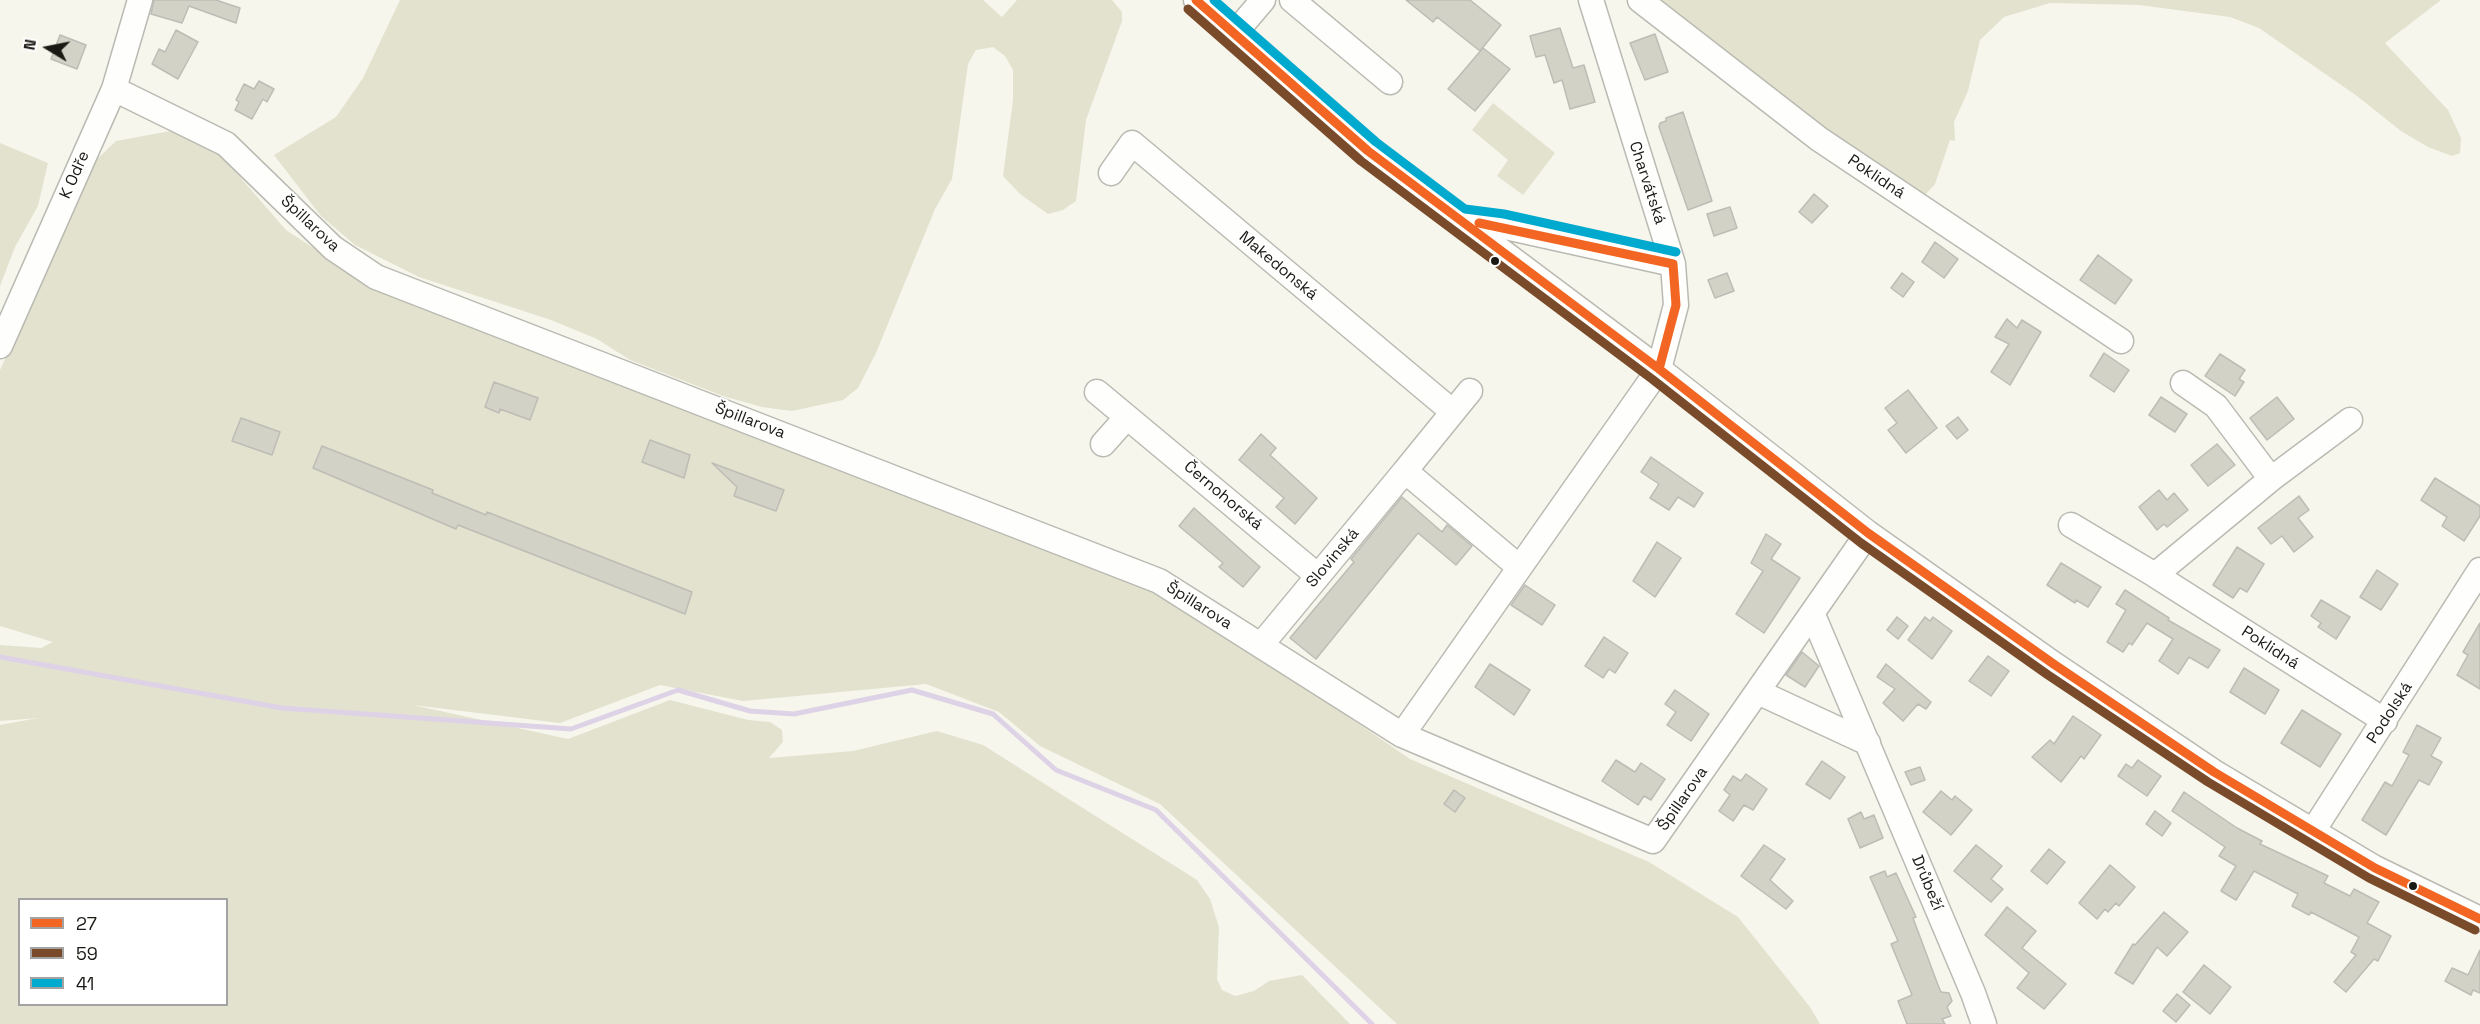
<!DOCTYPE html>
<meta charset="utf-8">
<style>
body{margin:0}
#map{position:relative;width:2480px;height:1024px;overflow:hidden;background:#f6f6ec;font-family:"Space Grotesk",sans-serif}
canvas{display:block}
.legend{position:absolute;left:18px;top:898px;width:210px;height:108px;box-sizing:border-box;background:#fff;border:2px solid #a3a3a1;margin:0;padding:8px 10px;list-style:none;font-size:18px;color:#1a1914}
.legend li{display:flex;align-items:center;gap:12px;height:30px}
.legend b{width:30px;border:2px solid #a3a3a1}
.north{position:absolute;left:18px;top:18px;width:60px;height:60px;-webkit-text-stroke:4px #fff;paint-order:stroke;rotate:280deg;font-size:16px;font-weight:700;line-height:24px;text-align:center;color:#1a1914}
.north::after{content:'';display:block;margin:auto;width:21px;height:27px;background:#1a1914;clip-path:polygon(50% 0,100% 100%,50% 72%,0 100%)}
</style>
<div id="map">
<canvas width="2480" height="1024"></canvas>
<ul class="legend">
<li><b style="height:8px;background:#f26522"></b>27</li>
<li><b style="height:8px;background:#7a4b2a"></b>59</li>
<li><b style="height:8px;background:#00a9ce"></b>41</li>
</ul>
<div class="north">N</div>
</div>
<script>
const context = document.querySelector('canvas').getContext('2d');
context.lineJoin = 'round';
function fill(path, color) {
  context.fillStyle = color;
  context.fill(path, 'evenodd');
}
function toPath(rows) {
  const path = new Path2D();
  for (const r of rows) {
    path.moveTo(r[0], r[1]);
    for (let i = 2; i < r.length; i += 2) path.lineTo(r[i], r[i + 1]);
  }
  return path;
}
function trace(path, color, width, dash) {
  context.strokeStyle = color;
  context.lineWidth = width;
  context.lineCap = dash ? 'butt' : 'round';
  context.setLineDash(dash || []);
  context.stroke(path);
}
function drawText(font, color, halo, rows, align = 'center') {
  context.font = font + ' "Space Grotesk",sans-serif';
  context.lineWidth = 4.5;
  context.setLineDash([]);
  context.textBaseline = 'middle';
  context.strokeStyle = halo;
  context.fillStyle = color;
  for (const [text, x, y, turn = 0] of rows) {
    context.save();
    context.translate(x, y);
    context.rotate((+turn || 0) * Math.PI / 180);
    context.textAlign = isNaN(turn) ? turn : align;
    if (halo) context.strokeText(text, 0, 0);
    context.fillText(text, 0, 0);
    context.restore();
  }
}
fill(toPath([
 [400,0,983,0,1002,17,1017,0,1112,0,1122,12,1122,21,1086,120,1076,201,1063,210,1048,214,1020,194,1003,176,1013,100,1013,70,1005,56,993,47,976,50,968,64,952,179,935,209,876,353,858,388,843,400,792,411,762,407,723,396,630,360,597,339,551,320,419,277,355,245,321,216,274,155,336,117,363,78],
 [1648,0,2441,0,2385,43,2448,110,2461,138,2460,153,2452,156,2428,147,2401,131,2357,96,2259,28,2230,17,2139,5,2050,3,2004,17,1980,40,1968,91,1954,122,1955,141,1950,140,1935,184,1917,204],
 [1493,103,1555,153,1523,195,1497,176,1508,160,1472,130],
 [176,130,219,153,286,230,369,284,1168,593,1410,759,1649,862,1738,917,1810,1007,1820,1024,1397,1024,1160,804,1040,746,999,712,926,684,743,701,660,685,560,723,413,705,568,739,670,700,748,720,770,722,782,730,783,742,769,758,853,751,937,731,983,745,1197,880,1210,899,1219,927,1217,979,1222,990,1235,996,1254,991,1269,981,1302,975,1350,1024,0,1024,0,725,38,718,0,721,0,645,41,648,53,642,0,626,0,370,95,161,116,141],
 [20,900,226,900,226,1004,20,1004],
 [0,143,48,163,38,206,15,247,0,286]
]), '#e2e2cf');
trace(toPath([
 [0,657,282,708,571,729,678,690,750,711,794,714,912,690,993,714,1056,770,1156,810,1372,1024]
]), '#ded2e7', 5);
const building = toPath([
 [154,0,216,0,240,8,236,23,189,6,182,23,151,14,154,0],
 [1406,0,1470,0,1501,25,1480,51,1437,17,1433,22,1406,0],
 [1560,28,1573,68,1584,65,1595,102,1570,109,1562,80,1554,83,1545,55,1536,57,1530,36,1560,28],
 [176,30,198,42,178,79,152,64,159,49,165,52,176,30],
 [1655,34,1668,72,1645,80,1630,43,1655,34],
 [60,35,86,45,77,69,51,59,60,35],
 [1483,48,1510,69,1475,111,1448,89,1483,48],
 [259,81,274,89,267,102,263,99,252,119,235,110,239,102,236,100,244,84,254,89,259,81],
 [1683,112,1712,201,1688,210,1659,127,1660,123,1666,121,1666,118,1683,112],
 [1814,194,1828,206,1812,223,1799,212,1814,194],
 [1730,207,1737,228,1714,236,1707,214,1730,207],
 [1935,242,1958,259,1944,278,1922,262,1935,242],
 [2098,255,2132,280,2115,304,2080,280,2098,255],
 [1727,273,1734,291,1715,298,1708,280,1727,273],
 [1902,273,1914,282,1903,297,1891,288,1902,273],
 [2007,319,2017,328,2022,320,2041,332,2010,385,1991,372,2009,344,1995,337,2007,319],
 [2104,353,2129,370,2114,392,2090,376,2104,353],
 [2220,354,2245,370,2239,379,2244,382,2235,396,2205,376,2220,354],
 [494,382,538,398,530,420,500,409,499,413,485,407,494,382],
 [1908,390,1937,428,1906,453,1888,430,1897,423,1885,408,1908,390],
 [2161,397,2187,414,2175,432,2149,415,2161,397],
 [2277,397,2294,419,2267,440,2250,418,2277,397],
 [1958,417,1968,430,1957,439,1946,426,1958,417],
 [241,418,280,432,272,455,232,441,241,418],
 [1261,434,1276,448,1270,455,1317,498,1295,524,1276,507,1284,498,1239,460,1261,434],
 [650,440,690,455,684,478,642,462,650,440],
 [2217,444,2235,465,2208,486,2191,465,2217,444],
 [322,446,433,490,432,493,486,515,487,512,692,592,685,614,458,525,456,529,313,468,322,446],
 [1651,457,1703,493,1694,507,1678,497,1669,510,1650,498,1659,484,1641,472,1651,457],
 [712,463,784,490,776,511,734,496,737,487,712,463],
 [2435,478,2480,506,2480,516,2464,541,2442,526,2447,517,2421,500,2435,478],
 [2159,490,2167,500,2174,493,2188,510,2167,527,2164,524,2157,530,2139,507,2159,490],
 [2299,496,2309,510,2298,518,2313,537,2294,552,2282,536,2271,544,2258,528,2299,496],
 [1402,497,1442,532,1447,525,1472,546,1456,565,1418,533,1316,659,1290,638,1354,562,1351,559,1402,497],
 [1194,508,1260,567,1243,587,1219,567,1223,563,1179,526,1194,508],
 [1766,534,1781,544,1771,559,1800,578,1764,633,1736,614,1763,571,1751,563,1766,534],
 [1657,542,1681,558,1655,597,1633,581,1657,542],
 [2237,547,2264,564,2247,592,2240,588,2233,598,2213,585,2237,547],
 [2061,563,2101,587,2088,607,2076,600,2075,603,2047,585,2061,563],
 [2377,570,2398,584,2381,610,2360,597,2377,570],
 [1525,585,1555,605,1542,625,1511,605,1525,585],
 [2125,590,2169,618,2168,620,2220,650,2208,668,2189,657,2178,674,2159,661,2173,639,2147,623,2132,645,2129,643,2123,652,2107,642,2126,610,2116,604,2125,590],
 [2321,600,2350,617,2336,639,2318,627,2321,623,2311,616,2321,600],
 [1897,617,1908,626,1898,639,1887,630,1897,617],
 [1925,617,1930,621,1933,617,1952,631,1932,659,1908,640,1925,617],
 [2480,623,2480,689,2457,675,2468,655,2463,652,2480,623],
 [1604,637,1628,653,1615,673,1609,669,1603,678,1585,666,1604,637],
 [1802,652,1819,666,1805,687,1786,675,1802,652],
 [1988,656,2009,671,1991,696,1969,681,1988,656],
 [1490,664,1530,690,1514,715,1475,687,1490,664],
 [1886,664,1931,702,1926,709,1918,704,1903,721,1883,703,1895,689,1877,677,1886,664],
 [2244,668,2279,690,2265,714,2230,692,2244,668],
 [1675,690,1709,714,1691,741,1667,725,1676,712,1665,704,1675,690],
 [2302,710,2341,734,2320,767,2281,743,2302,710],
 [2073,716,2101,735,2084,759,2081,756,2061,782,2032,757,2050,740,2054,744,2073,716],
 [2417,725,2441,738,2431,756,2442,762,2429,785,2419,780,2386,835,2362,820,2385,782,2392,786,2409,755,2403,752,2417,725],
 [1616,760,1635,772,1641,763,1665,779,1651,800,1644,796,1638,805,1602,781,1616,760],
 [2138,760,2161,776,2147,796,2118,776,2126,764,2132,768,2138,760],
 [1822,761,1845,777,1830,799,1806,784,1822,761],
 [1920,767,1925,780,1911,785,1905,772,1920,767],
 [1746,774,1767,789,1753,810,1744,805,1733,821,1719,811,1730,795,1724,790,1733,776,1741,781,1746,774],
 [1454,790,1465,798,1455,812,1444,804,1454,790],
 [1941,791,1952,800,1955,796,1972,810,1951,835,1923,812,1941,791],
 [2184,792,2237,828,2262,841,2260,844,2328,876,2324,883,2350,896,2354,889,2379,902,2367,923,2391,936,2378,961,2374,959,2346,992,2334,982,2356,955,2351,952,2359,937,2311,912,2309,915,2292,906,2298,894,2254,871,2236,900,2221,891,2236,866,2219,856,2225,847,2172,811,2184,792],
 [2155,811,2171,823,2162,836,2146,824,2155,811],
 [1861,812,1864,819,1874,815,1883,838,1860,848,1848,819,1861,812],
 [1764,845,1785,859,1770,880,1793,901,1786,909,1741,876,1764,845],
 [1976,845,2002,866,1991,879,2003,889,1991,902,1954,871,1976,845],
 [2049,849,2065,862,2047,884,2031,871,2049,849],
 [2110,865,2135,887,2119,906,2116,903,2108,912,2105,909,2097,919,2079,903,2110,865],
 [1885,871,1887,877,1896,873,1916,917,1913,918,1938,985,1941,992,1949,993,1952,1001,1947,1007,1951,1016,1942,1019,1945,1024,1907,1024,1898,1001,1912,995,1891,944,1898,941,1870,877,1885,871],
 [2007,907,2036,931,2022,948,2066,984,2044,1009,2017,988,2029,973,1985,935,2007,907],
 [2164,912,2188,932,2167,956,2157,947,2133,984,2115,973,2133,944,2135,945,2164,912],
 [2480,950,2480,993,2473,990,2471,995,2445,981,2452,968,2468,975,2480,950],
 [2204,965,2231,987,2210,1014,2183,992,2204,965],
 [2177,994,2190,1005,2176,1022,2163,1011,2177,994]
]);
fill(building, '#d2d2c6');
trace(building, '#bdbdb6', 1.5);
const minor = toPath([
 [1196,0,1368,151,1659,369,1868,533,2055,665,2214,772,2375,868,2480,919],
 [1292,0,1390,82],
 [1640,0,1819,139,2121,341],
 [1235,33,1263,0],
 [114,89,226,144,333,248,376,277,1159,581,1402,735,1653,841,1868,533],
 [1111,173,1132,143,1453,412],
 [1463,221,1501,226,1673,264],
 [0,346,114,89,140,0],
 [2183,383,2216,406,2271,479],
 [1470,391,1405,471,1519,567],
 [1097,392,1318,576],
 [1103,444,1127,417],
 [2071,525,2155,575,2271,479,2350,420],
 [2155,575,2385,721],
 [1813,615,1973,993,1984,1024],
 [1261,645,1405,471],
 [1758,692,1868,743],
 [1402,735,1659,369,1676,305,1673,264,1591,0],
 [2313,831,2480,570]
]);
trace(minor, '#babab3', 27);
trace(minor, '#fefefc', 24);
trace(toPath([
 [1196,0,1368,151,1659,369,1868,533,2055,665,2214,772,2375,868,2480,919],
 [1479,223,1673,264,1676,305,1659,369]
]), '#f26522', 9);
trace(toPath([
 [1188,9,1361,161,1652,379,1861,543,2048,675,2208,782,2369,878,2475,930]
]), '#7a4b2a', 9);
trace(toPath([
 [1214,0,1376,142,1465,209,1504,214,1676,252]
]), '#00a9ce', 9);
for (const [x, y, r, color] of [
 [1495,261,5,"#1a1914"],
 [2413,886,5,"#1a1914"]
]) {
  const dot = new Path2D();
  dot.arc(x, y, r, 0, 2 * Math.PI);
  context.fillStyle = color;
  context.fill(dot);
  trace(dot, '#fff', 2);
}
drawText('16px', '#1a1914', '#fff', [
 ["K Odře",75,175,-66],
 ["Poklidná",1876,177,34],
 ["Charvátská",1647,183,72],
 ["Špillarova",310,224,43],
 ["Makedonská",1278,266,40],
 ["Špillarova",750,421,21],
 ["Černohorská",1223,496,40],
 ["Slovinská",1333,558,-50],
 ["Špillarova",1199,606,32],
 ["Poklidná",2270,648,33],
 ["Podolská",2390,713,-57],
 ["Špillarova",1683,799,-55],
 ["Drůbeží",1927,883,67]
]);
</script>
